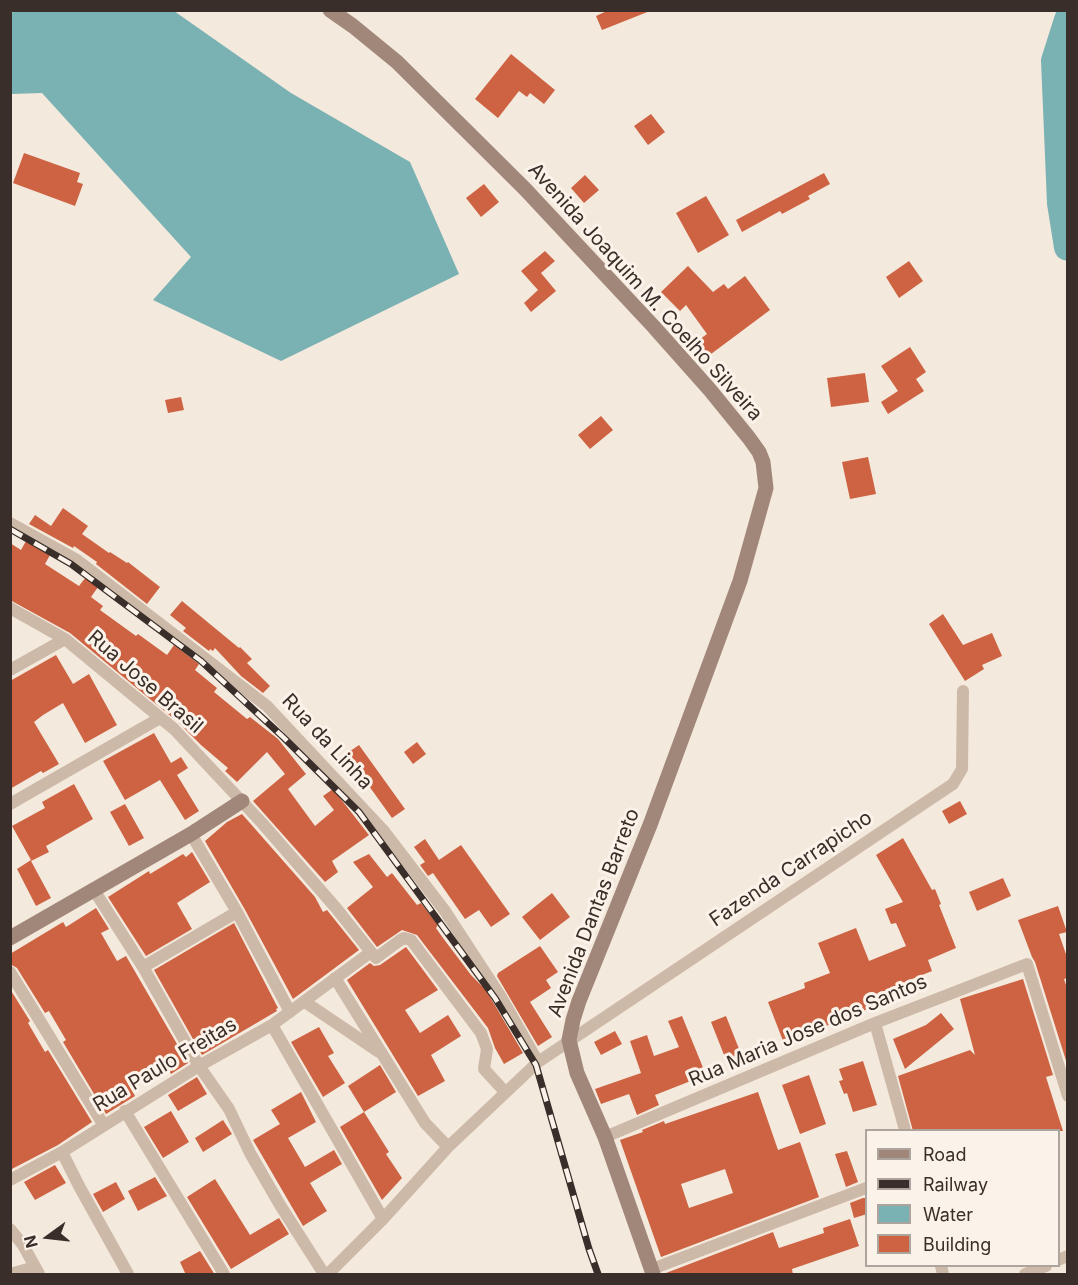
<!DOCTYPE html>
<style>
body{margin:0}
#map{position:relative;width:1078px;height:1285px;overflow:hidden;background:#f4e9dd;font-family:Inter,sans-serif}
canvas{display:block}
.frame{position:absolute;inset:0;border:12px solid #392e29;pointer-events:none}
.legend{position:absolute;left:865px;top:1129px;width:195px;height:138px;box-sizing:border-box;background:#fbf3ea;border:2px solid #ada49d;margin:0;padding:8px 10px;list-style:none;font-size:18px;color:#392e29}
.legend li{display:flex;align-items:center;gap:12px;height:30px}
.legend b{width:30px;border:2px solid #ada49d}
.north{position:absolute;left:18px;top:1207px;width:60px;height:60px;-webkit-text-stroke:4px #fbf3ea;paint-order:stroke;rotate:255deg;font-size:16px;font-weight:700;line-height:24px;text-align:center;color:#392e29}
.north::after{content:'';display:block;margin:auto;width:21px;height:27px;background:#392e29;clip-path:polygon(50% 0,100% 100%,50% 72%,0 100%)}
</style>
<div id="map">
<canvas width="1078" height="1285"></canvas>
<div class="frame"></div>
<ul class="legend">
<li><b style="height:8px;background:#a18779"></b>Road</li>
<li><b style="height:8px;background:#392e29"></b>Railway</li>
<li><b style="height:16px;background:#7ab1b3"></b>Water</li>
<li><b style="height:16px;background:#cd6342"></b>Building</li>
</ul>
<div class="north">N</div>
</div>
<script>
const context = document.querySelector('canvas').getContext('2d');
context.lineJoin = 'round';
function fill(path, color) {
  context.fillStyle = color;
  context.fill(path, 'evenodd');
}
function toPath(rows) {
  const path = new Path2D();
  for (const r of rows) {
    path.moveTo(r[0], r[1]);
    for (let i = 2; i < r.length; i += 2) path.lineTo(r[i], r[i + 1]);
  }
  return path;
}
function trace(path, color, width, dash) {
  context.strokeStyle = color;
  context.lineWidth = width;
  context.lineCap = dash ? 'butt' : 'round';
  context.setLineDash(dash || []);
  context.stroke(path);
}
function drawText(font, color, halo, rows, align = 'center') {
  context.font = font + ' Inter,sans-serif';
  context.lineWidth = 6;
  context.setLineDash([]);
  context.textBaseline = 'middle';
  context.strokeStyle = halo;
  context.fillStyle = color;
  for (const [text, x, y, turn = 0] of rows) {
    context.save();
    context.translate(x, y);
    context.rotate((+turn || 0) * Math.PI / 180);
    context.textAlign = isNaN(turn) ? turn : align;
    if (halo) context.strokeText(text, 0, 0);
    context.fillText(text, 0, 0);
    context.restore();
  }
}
fill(toPath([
 [19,10,174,11,291,93,410,162,459,274,281,361,153,300,191,257,42,93,11,94,11,13]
]), '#7ab1b3');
trace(toPath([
 [1068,20,1055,61,1061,203,1068,247]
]), '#7ab1b3', 28);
fill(toPath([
 [609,10,649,10,650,11,602,30,596,16],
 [511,54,555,90,544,104,530,93,527,97,519,91,498,118,475,99],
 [651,114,665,132,648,145,634,126],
 [24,153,80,173,77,182,83,184,75,206,13,183],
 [824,173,830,184,808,196,810,199,782,214,780,211,742,232,736,220],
 [585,175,599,190,584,203,571,188],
 [484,184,499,202,481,217,466,198],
 [706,196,729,235,698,253,676,213],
 [545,251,555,261,541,273,556,291,531,312,524,303,538,290,521,271],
 [909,261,923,281,899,298,886,277],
 [688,266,713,292,724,284,728,289,745,276,770,310,703,360,692,345,707,334,686,305,680,311,661,292],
 [910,347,926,372,916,379,924,391,888,414,881,402,898,391,881,366],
 [865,373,869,402,831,407,827,378],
 [181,397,184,410,168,413,165,400],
 [601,416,613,430,590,449,578,435],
 [868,457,876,494,850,499,842,462],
 [63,508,88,526,82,534,109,553,110,552,127,563,128,562,160,587,147,604,96,564,97,562,74,546,73,548,29,524,35,515,51,526],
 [26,541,50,555,45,564,79,586,86,577,98,587,91,597,103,606,100,610,136,636,138,634,167,655,174,645,199,664,195,670,217,688,214,692,247,719,250,717,278,739,306,774,288,789,315,826,334,810,323,796,333,789,369,835,332,861,338,872,325,882,253,801,285,774,267,752,237,782,225,771,228,768,201,745,179,723,70,633,10,600,10,543,21,550],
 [182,601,239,648,240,647,252,659,247,663,270,686,263,693,241,676,215,648,213,651,210,649,209,651,183,631,186,628,170,615],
 [943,614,963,645,992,633,1002,656,982,665,984,669,965,681,929,624],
 [56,655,73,684,89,674,117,725,85,743,63,703,43,715,34,722,59,764,43,773,41,771,10,789,10,681],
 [154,733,171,763,181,757,188,768,177,775,199,811,185,820,160,780,125,800,103,761],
 [417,742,426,754,413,764,404,752],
 [359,745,405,809,392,818,346,754],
 [74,784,93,819,46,846,49,852,31,861,51,898,36,906,17,869,31,860,12,826,45,808,42,802],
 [960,801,967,814,949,824,942,811],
 [125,804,144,838,129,846,110,812],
 [242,814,315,897,323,912,327,910,359,950,293,999,244,908,205,841,227,822],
 [903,838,932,890,935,889,941,904,939,905,956,948,928,960,932,971,907,981,911,989,884,1000,885,1002,821,1028,823,1031,785,1046,768,1002,805,988,804,983,830,973,818,943,856,928,869,961,906,946,896,923,891,924,885,909,903,902,876,855],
 [425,839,439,860,461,845,510,914,491,927,479,910,465,919,433,873,428,876,420,865,425,862,414,847],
 [192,852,210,882,177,903,192,929,146,956,108,897,149,871,150,874,183,854,186,857],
 [369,854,387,877,392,873,417,905,421,903,438,925,436,928,443,938,471,975,482,986,483,985,523,1053,504,1064,495,1048,488,1028,417,935,402,930,377,947,347,908,373,887,353,862],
 [1003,878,1011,896,977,911,969,892],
 [552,893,570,917,540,940,522,917],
 [1058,906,1067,932,1059,934,1068,960,1068,978,1064,979,1068,991,1068,1067,1035,962,1032,957,1018,920],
 [96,908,109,929,101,933,117,961,126,956,188,1063,171,1074,163,1061,127,1082,135,1096,106,1114,63,1042,66,1040,49,1011,45,1013,17,968,10,964,10,954,63,922,66,927],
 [234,923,278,1008,276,1009,277,1011,202,1055,154,970],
 [540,946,558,972,546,980,551,988,530,1002,552,1037,538,1046,497,976,498,973],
 [406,947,438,990,405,1010,420,1033,448,1015,461,1036,431,1055,445,1081,418,1096,347,980,370,963,374,966,380,965],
 [1023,979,1053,1075,1046,1077,1063,1131,913,1131,898,1076,970,1050,975,1055,960,999],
 [10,989,30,1021,28,1023,45,1052,48,1050,92,1122,58,1145,10,1170],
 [941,1013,954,1029,905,1069,893,1039,926,1025],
 [682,1016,706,1075,655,1095,659,1105,637,1115,629,1094,601,1104,595,1089,641,1073,630,1041,647,1035,654,1056,679,1047,668,1021],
 [726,1016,745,1064,730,1070,711,1022],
 [319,1027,334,1053,328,1056,345,1083,323,1097,291,1042],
 [615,1031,622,1044,601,1055,594,1042],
 [863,1061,877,1105,853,1112,847,1093,844,1094,839,1081,843,1080,839,1069],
 [380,1065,396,1092,364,1112,348,1086],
 [809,1075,826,1124,800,1134,782,1085],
 [197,1077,207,1094,178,1111,168,1095],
 [301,1092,316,1122,288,1138,305,1167,334,1150,342,1164,310,1183,327,1211,303,1226,253,1140,280,1124,271,1110],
 [758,1092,778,1150,800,1142,819,1197,661,1257,620,1140,643,1132,642,1130,664,1121,665,1124],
 [725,1169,733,1193,689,1208,681,1184],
 [171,1111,189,1142,163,1158,144,1127],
 [364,1112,389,1152,386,1154,402,1178,382,1200,340,1127],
 [223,1120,232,1134,203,1152,195,1138],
 [847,1151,858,1182,846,1187,835,1154],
 [55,1165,66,1183,35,1200,24,1182],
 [155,1177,167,1196,138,1211,128,1191],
 [215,1179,250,1235,279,1218,289,1234,231,1269,187,1197],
 [116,1182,125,1199,103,1212,93,1194],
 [863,1198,867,1198,867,1214,854,1218,850,1203],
 [850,1219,859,1246,792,1269,793,1275,667,1275,666,1273,773,1232,779,1248,824,1233,823,1228],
 [200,1251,215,1275,186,1275,180,1262]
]), '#cd6342');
trace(toPath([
 [10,523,77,560,267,706,383,830,445,911,501,997,538,1062],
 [10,608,65,639,174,729,262,823,336,908,371,952,272,1025,199,1066,62,1152,10,1180],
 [10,670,65,639],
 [10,804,160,718],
 [191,834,237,912,290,1012],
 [94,890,143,967,199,1066,229,1109,250,1153,280,1205,324,1274],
 [371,952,376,958,399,941,404,938,411,940,481,1033,487,1049,484,1069,505,1092],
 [143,967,237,912],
 [10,972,103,1124],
 [335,978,425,1123,448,1147],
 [305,1002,379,1052],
 [875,1023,905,1130],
 [272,1025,383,1219],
 [125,1111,224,1274],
 [605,1137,875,1023,1027,964,1068,1096],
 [62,1152,79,1186,128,1274],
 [10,1229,23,1245,39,1274],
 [1058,1260,1068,1256],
 [941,1266,943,1274],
 [652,1269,866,1188],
 [10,1274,35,1267],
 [328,1274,383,1219,448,1147,538,1062,953,784,962,769,963,691],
 [1025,1274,1046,1266]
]), '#cdb9a8', 12);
trace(toPath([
 [330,10,353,26,397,62,525,189,654,327,710,390,749,438,759,452,763,462,766,488,740,581,650,825,579,1001,573,1020,569,1040,577,1073,605,1137,653,1274],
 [10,938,191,834,242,801]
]), '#a18779', 15);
const rail = toPath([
 [10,529,71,564,201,661,282,736,359,812,495,998,536,1065,589,1249,598,1274]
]);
trace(rail, '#392e29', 7);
trace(rail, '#fbf3ea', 4.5, [14]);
drawText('20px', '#392e29', '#fbf3ea', [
 ["Avenida Joaquim M. Coelho Silveira",645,292,48],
 ["Rua Jose Brasil",145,682,41],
 ["Rua da Linha",327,742,47],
 ["Fazenda Carrapicho",791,869,-34],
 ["Avenida Dantas Barreto",594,913,-69],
 ["Rua Maria Jose dos Santos",808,1031,-23],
 ["Rua Paulo Freitas",165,1065,-31]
]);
</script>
